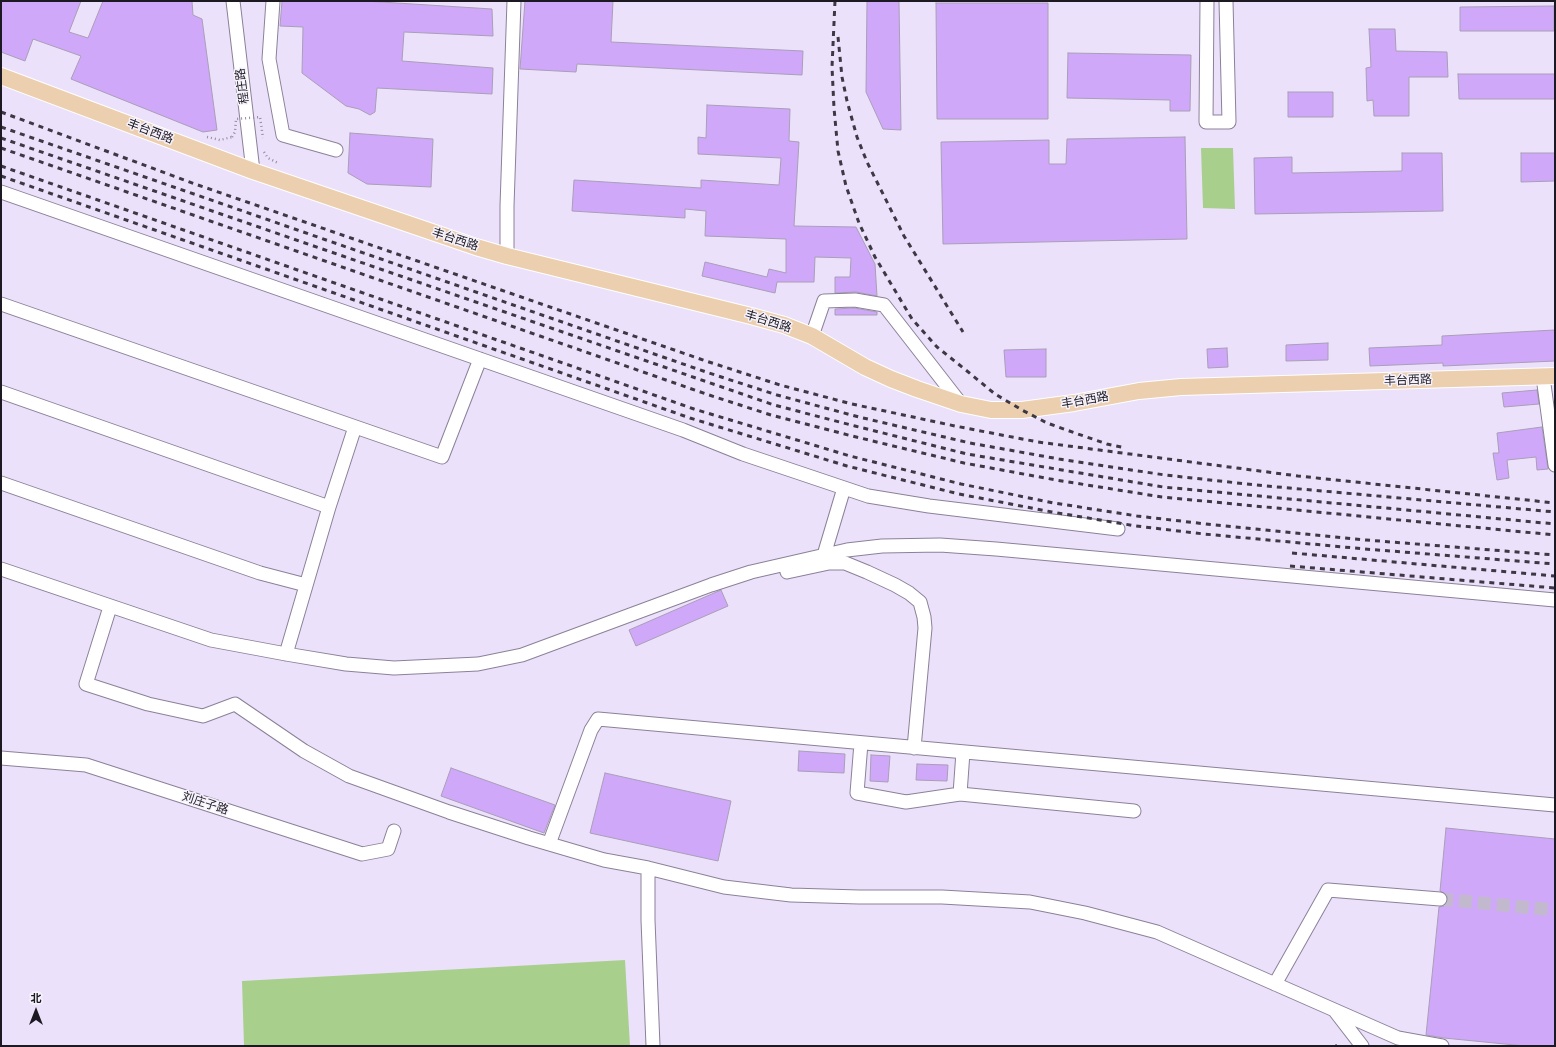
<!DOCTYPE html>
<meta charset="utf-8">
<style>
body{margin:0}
#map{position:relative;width:1556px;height:1047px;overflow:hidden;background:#ece1fa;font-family:"Roboto Condensed","Noto Sans SC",sans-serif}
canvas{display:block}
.frame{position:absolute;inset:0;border:2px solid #1d1922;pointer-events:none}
.north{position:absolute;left:16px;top:991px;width:40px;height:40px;-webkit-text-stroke:3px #f6f2fc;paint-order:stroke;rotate:0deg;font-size:11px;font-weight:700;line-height:16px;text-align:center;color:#1d1922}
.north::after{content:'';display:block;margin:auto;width:14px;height:18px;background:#1d1922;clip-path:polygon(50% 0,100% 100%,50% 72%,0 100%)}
</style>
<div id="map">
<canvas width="1556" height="1047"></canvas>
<div class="frame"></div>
<div class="north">北</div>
</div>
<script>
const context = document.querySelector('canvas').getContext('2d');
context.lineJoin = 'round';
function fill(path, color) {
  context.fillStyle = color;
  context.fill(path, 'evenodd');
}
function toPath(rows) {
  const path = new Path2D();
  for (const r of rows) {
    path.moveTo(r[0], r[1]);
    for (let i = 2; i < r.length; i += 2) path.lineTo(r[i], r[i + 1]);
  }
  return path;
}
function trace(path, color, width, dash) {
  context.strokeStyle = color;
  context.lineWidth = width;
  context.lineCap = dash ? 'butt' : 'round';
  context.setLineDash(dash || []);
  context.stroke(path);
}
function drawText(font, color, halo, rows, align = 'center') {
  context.font = font + ' "Roboto Condensed","Noto Sans SC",sans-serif';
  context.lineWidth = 3;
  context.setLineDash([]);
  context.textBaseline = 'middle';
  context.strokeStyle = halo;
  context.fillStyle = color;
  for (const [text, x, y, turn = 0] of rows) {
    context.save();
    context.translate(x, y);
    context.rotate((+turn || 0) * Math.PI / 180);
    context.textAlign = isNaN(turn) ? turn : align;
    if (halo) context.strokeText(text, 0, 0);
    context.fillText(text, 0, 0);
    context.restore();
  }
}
fill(toPath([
 [1201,148,1233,148,1235,209,1203,208],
 [625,960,630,1046,244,1046,242,981]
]), '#a9cf8d');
const building = toPath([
 [1,1,81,1,69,32,88,38,103,1,192,1,193,15,202,19,217,130,203,132,71,79,81,56,33,39,25,61,1,52,1,1],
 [282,1,365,1,492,9,493,36,404,32,402,61,493,68,492,94,377,88,375,112,370,115,359,109,346,106,302,73,303,27,280,26,282,1],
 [525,1,613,1,611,42,803,51,802,75,577,64,576,72,520,69,525,1],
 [867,1,899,1,901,130,883,129,866,92,867,1],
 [936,3,1048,3,1048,119,937,119,936,3],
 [1554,6,1554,31,1460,31,1460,7,1554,6],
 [1369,29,1395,29,1396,51,1447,52,1448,77,1409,77,1409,116,1374,116,1373,100,1367,101,1366,68,1371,67,1369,29],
 [1068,53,1191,55,1190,111,1170,111,1170,100,1067,98,1068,53],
 [1458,74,1555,74,1555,99,1459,99,1458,74],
 [1288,92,1333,92,1333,117,1288,117,1288,92],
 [707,105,790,109,789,141,799,142,794,226,856,227,875,264,877,296,856,292,835,293,835,277,850,277,851,258,815,257,814,282,777,282,775,293,702,276,705,262,767,277,769,269,786,273,786,239,705,236,706,211,685,209,685,218,572,211,574,180,701,188,701,180,779,185,781,158,698,154,698,137,706,138,707,105],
 [350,133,433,139,431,187,367,184,348,173,350,133],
 [1185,137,1187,239,943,244,941,142,1049,140,1049,164,1066,164,1067,139,1185,137],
 [1402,153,1442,153,1443,211,1255,214,1254,158,1292,157,1292,173,1402,171,1402,153],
 [1521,153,1555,153,1555,181,1521,182,1521,153],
 [854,308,877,312,877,315,835,315,835,309,854,308],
 [1555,330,1555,361,1443,366,1443,363,1370,366,1369,348,1442,345,1442,336,1555,330],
 [1328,343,1328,360,1286,361,1286,345,1328,343],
 [1227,348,1228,367,1208,368,1207,349,1227,348],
 [1046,349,1046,377,1006,377,1004,350,1046,349],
 [1537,390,1539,404,1504,407,1502,393,1537,390],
 [1542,427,1548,469,1537,470,1536,457,1507,460,1509,478,1497,480,1493,453,1499,453,1497,433,1542,427],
 [721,590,728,606,636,646,629,630,721,590],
 [799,751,845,754,844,773,798,771,799,751],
 [871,755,890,756,888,782,870,781,871,755],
 [917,764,948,765,947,781,916,780,917,764],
 [451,768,555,805,544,833,441,796,451,768],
 [605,773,731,801,718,861,590,833,605,773],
 [1446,828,1555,839,1555,1046,1525,1046,1444,1038,1426,1035,1439,907,1444,906,1448,900,1447,895,1440,891,1446,828]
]);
fill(building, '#cfa8fa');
trace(building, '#a99eb6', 1);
trace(toPath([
 [1440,899,1555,910]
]), '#c3b9cf', 13, [13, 6]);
const minor = toPath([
 [233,1,253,171],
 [273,1,269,59,283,135,336,150],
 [1207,1,1206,122,1229,122,1226,1],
 [1,192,683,430,743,454,868,496,929,506,1118,529],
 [507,256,507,206,514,1],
 [1,304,442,457,480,359],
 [812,336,824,301,855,300,884,305,961,404],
 [1543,377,1555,465],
 [1,392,329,507],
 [1,483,260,573,306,585],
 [824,555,844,488],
 [1,569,211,640,286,654,346,664,394,668,478,664,522,655,711,585,751,572,847,550,882,546,940,545,996,549,1555,600],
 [787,572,829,563,845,563,867,572,895,585,909,593,920,602,924,617,925,628,914,748],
 [110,607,86,684,148,704,203,716,235,704,304,751,349,776,449,812,529,838,604,860,648,868,724,887,791,895,859,897,942,897,1030,902,1085,913,1157,932,1398,1038,1442,1046],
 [286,654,329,507,355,427],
 [861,743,857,793,906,802,960,794,1134,811],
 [1,758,86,765,362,854,388,849,394,831],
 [960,794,963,752],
 [549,844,591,730,598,719,1555,805],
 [648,868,648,920,653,1046],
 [1275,984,1328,890,1440,899],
 [1335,1011,1362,1046]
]);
const major = toPath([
 [1,76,253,171,476,247,507,256,751,316,784,325,812,336,865,367,891,379,917,389,961,404,991,410,1022,410,1074,403,1139,391,1181,387,1555,376]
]);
trace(minor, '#8b8198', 15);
trace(major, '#fff', 18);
trace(toPath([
 [207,137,220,140,232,137],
 [264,152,268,158,278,163]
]), '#958da0', 2.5, [1, 3]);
trace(minor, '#fff', 13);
trace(major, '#eccfae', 16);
trace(toPath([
 [835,1,832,67,834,108,838,151,846,186,859,223,875,257,912,319,937,347,967,371,995,394,1022,410,1047,423,1075,433,1107,444,1126,448],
 [838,37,842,77,847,101,857,137,867,162,904,236,963,332],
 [1,112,195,184,706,361,780,385,852,404,955,426,1038,442,1298,476,1555,503],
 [1,127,709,373,777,395,859,417,970,443,1059,459,1165,475,1256,485,1555,512],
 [1,138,774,405,855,426,967,454,1163,487,1555,524],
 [1,148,709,395,771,415,852,436,964,463,1056,480,1162,497,1555,535],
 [1,166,694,409,850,456,961,484,1054,503,1137,516,1206,524,1366,540,1555,555],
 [1,176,690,418,847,466,959,494,1052,512,1136,526,1204,534,1365,549,1555,564],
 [1292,553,1555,576],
 [1290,566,1555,588],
 [1335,1045,1336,1046]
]), '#3d3843', 3, [5, 5]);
trace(toPath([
 [232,137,235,132,236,119,260,117,263,138]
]), '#958da0', 2.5, [1, 3]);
drawText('12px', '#1d1922', '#f6f2fc', [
 ["程庄路",243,86,-97],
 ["丰台西路",150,132,21],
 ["丰台西路",455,240,18],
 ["丰台西路",768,322,17],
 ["丰台西路",1408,381,-2],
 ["丰台西路",1085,401,-10],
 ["刘庄子路",205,804,18]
]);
</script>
